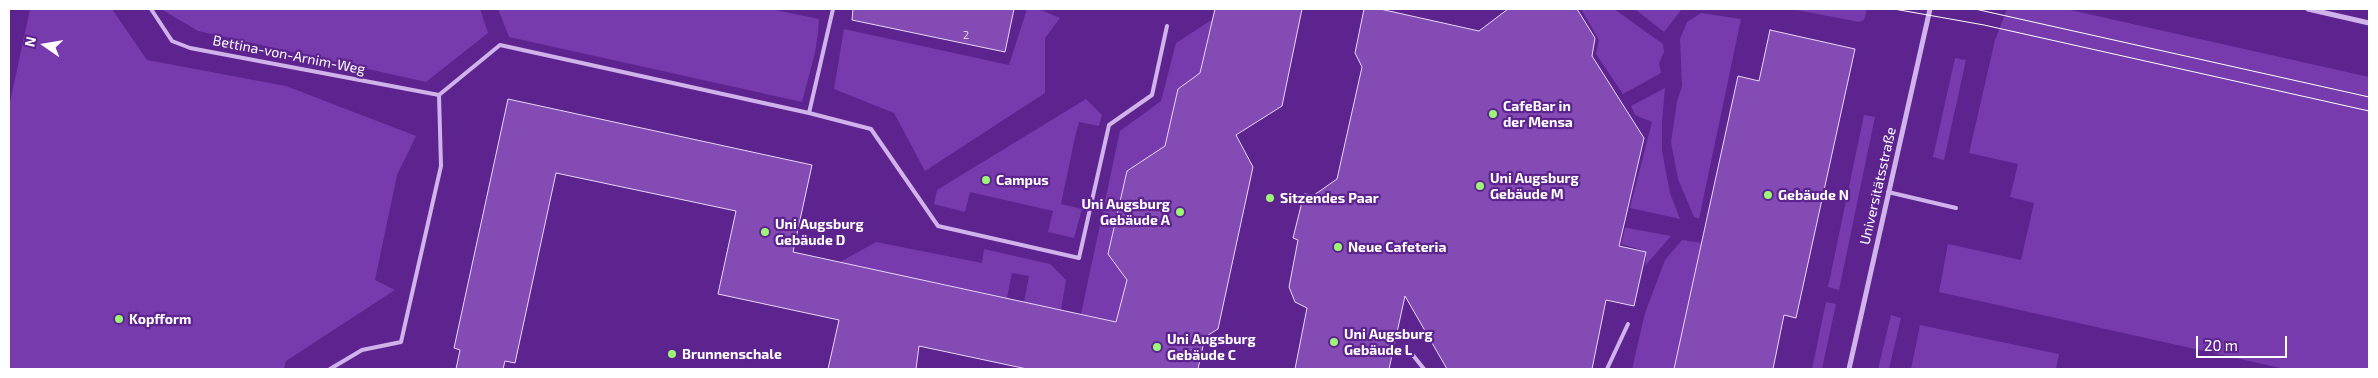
<!DOCTYPE html>
<meta charset="utf-8">
<style>
body{margin:0}
#map{position:relative;width:2378px;height:378px;overflow:hidden;background:#5d238e;font-family:"Exo 2",sans-serif}
canvas{display:block}
.frame{position:absolute;inset:0;border:10px solid #fff;pointer-events:none}
.north{position:absolute;left:20px;top:20px;width:50px;height:50px;-webkit-text-stroke:4px #5d238e;paint-order:stroke;rotate:283deg;font-size:14px;font-weight:700;line-height:20px;text-align:center;color:#fff}
.north::after{content:'';display:block;margin:auto;width:18px;height:22px;background:#fff;clip-path:polygon(50% 0,100% 100%,50% 72%,0 100%)}
.scale{position:absolute;left:2196px;top:336px;width:91px;height:22px;box-sizing:border-box;border:2px solid #fff;border-top:0;padding-left:6px;font-size:15px;line-height:18px;white-space:nowrap;color:#fff;-webkit-text-stroke:4px #5d238e;paint-order:stroke}
</style>
<div id="map">
<canvas width="2378" height="378"></canvas>
<div class="frame"></div>
<div class="north">N</div>
<div class="scale">20 m</div>
</div>
<script>
const context = document.querySelector('canvas').getContext('2d');
context.lineJoin = 'round';
function fill(path, color) {
  context.fillStyle = color;
  context.fill(path, 'evenodd');
}
function toPath(rows) {
  const path = new Path2D();
  for (const r of rows) {
    path.moveTo(r[0], r[1]);
    for (let i = 2; i < r.length; i += 2) path.lineTo(r[i], r[i + 1]);
  }
  return path;
}
function trace(path, color, width, dash) {
  context.strokeStyle = color;
  context.lineWidth = width;
  context.lineCap = dash ? 'butt' : 'round';
  context.setLineDash(dash || []);
  context.stroke(path);
}
function drawText(font, color, halo, rows, align = 'center') {
  context.font = font + ' "Exo 2",sans-serif';
  context.lineWidth = 4.5;
  context.setLineDash([]);
  context.textBaseline = 'middle';
  context.strokeStyle = halo;
  context.fillStyle = color;
  for (const [text, x, y, turn = 0] of rows) {
    context.save();
    context.translate(x, y);
    context.rotate((+turn || 0) * Math.PI / 180);
    context.textAlign = isNaN(turn) ? turn : align;
    if (halo) context.strokeText(text, 0, 0);
    context.fillText(text, 0, 0);
    context.restore();
  }
}
fill(toPath([
 [30,9,112,9,147,60,286,86,416,136,397,175,375,280,395,290,286,361,284,369,9,369,9,107],
 [161,9,480,9,488,33,426,82,198,31],
 [498,9,770,9,819,19,818,33,815,53,802,102,509,37],
 [1027,9,1038,9,1060,18,1045,38,1045,93,925,171,894,113,834,89,844,29,1009,65],
 [1581,9,1614,9,1663,44,1664,52,1659,63,1661,73,1623,94,1596,54,1599,40],
 [1635,9,1682,9,1664,32],
 [1792,9,1867,9,1864,20,1859,22],
 [2007,9,2066,9,2369,77,2369,369,2285,369,1939,292,1948,244,2021,260,2034,203,2010,197,2018,164,1969,153,1995,40],
 [1701,13,1741,19,1699,219,1694,217,1678,179,1671,142,1677,102,1682,86,1680,39,1687,22],
 [1213,19,1198,81,1180,137,1127,171,1108,253,1127,280,1116,322,1081,314,1120,131,1161,101,1176,43],
 [1955,58,1966,60,1944,160,1933,157],
 [1665,88,1662,122,1662,151,1670,193,1680,219,1630,208,1652,122,1635,115,1631,106],
 [1086,99,1102,115,1099,126,1079,122,1075,137,1061,204,1082,209,1074,238,1048,232,1053,211,970,192,965,212,934,204,937,190],
 [1864,115,1875,117,1839,290,1828,287],
 [1625,228,1628,228,1671,236,1645,266,1646,256,1642,250,1621,244],
 [1682,240,1702,243,1674,369,1632,369,1645,313,1665,260],
 [876,242,982,263,984,249,1050,264,1066,280,1061,310,1024,302,1029,276,1012,273,1007,298,840,262],
 [1826,302,1836,304,1822,369,1812,369],
 [1891,315,1901,318,1889,369,1878,369],
 [1920,325,2059,354,2056,369,1911,369]
]), '#773bad');
const building = toPath([
 [853,9,1014,9,1005,52,852,20,853,9],
 [1215,9,1302,9,1282,106,1236,135,1253,167,1218,329,1205,337,1198,369,1027,369,919,346,916,369,828,369,839,320,718,294,736,211,556,173,515,363,505,361,503,369,456,369,460,350,454,348,508,99,812,165,793,252,1116,322,1127,280,1108,254,1127,171,1165,146,1178,89,1200,73,1215,9],
 [1364,9,1380,9,1479,31,1508,9,1577,9,1595,38,1592,56,1644,138,1619,246,1646,252,1634,306,1606,300,1592,369,1447,369,1405,296,1389,369,1295,369,1307,308,1295,302,1289,287,1298,240,1293,238,1304,194,1314,195,1337,179,1362,67,1355,53,1364,9],
 [1770,30,1855,49,1796,318,1784,315,1773,369,1674,369,1738,76,1759,81,1770,30]
]);
fill(building, '#844bb5');
trace(building, '#e9d8f9', 1);
trace(toPath([
 [151,9,172,41,190,48,439,95],
 [439,95,500,45,809,113,871,129,938,226,1079,258,1109,125,1152,95,1167,26],
 [809,113,833,9],
 [1888,192,1956,208],
 [1412,354,1424,369],
 [330,369,362,350,401,342,441,166,439,95],
 [1607,369,1628,324]
]), '#d1b3ec', 4);
trace(toPath([
 [2308,9,2369,23],
 [1849,369,1930,9]
]), '#d1b3ec', 5);
trace(toPath([
 [1894,9,1984,25,2369,111],
 [1975,9,2369,97]
]), '#fff', 1);
for (const [x, y, r, color] of [
 [1493,114,5,"#9df776"],
 [986,180,5,"#9df776"],
 [1480,186,5,"#9df776"],
 [1768,195,5,"#9df776"],
 [1270,198,5,"#9df776"],
 [1180,212,5,"#9df776"],
 [765,232,5,"#9df776"],
 [1338,247,5,"#9df776"],
 [119,319,5,"#9df776"],
 [1334,342,5,"#9df776"],
 [1157,347,5,"#9df776"],
 [672,354,5,"#9df776"]
]) {
  const dot = new Path2D();
  dot.arc(x, y, r, 0, 2 * Math.PI);
  context.fillStyle = color;
  context.fill(dot);
  trace(dot, '#5d238e', 2);
}
drawText('11px', '#e0d2ec', null, [
 ["2",966,35]
]);
drawText('14px', '#fff', '#5d238e', [
 ["Bettina-von-Arnim-Weg",289,55,11],
 ["Universitätsstraße",1878,186,-77]
]);
drawText('bold 14px', '#fff', '#5d238e', [
 ["CafeBar in",1503,106],
 ["der Mensa",1503,122],
 ["Uni Augsburg",1490,178],
 ["Gebäude M",1490,194],
 ["Campus",996,180],
 ["Gebäude N",1778,195],
 ["Sitzendes Paar",1280,198],
 ["Uni Augsburg",1170,204,"right"],
 ["Gebäude A",1170,220,"right"],
 ["Uni Augsburg",775,224],
 ["Gebäude D",775,240],
 ["Neue Cafeteria",1348,247],
 ["Kopfform",129,319],
 ["Uni Augsburg",1344,334],
 ["Gebäude L",1344,350],
 ["Uni Augsburg",1167,339],
 ["Gebäude C",1167,355],
 ["Brunnenschale",682,354]
], 'left');
</script>
